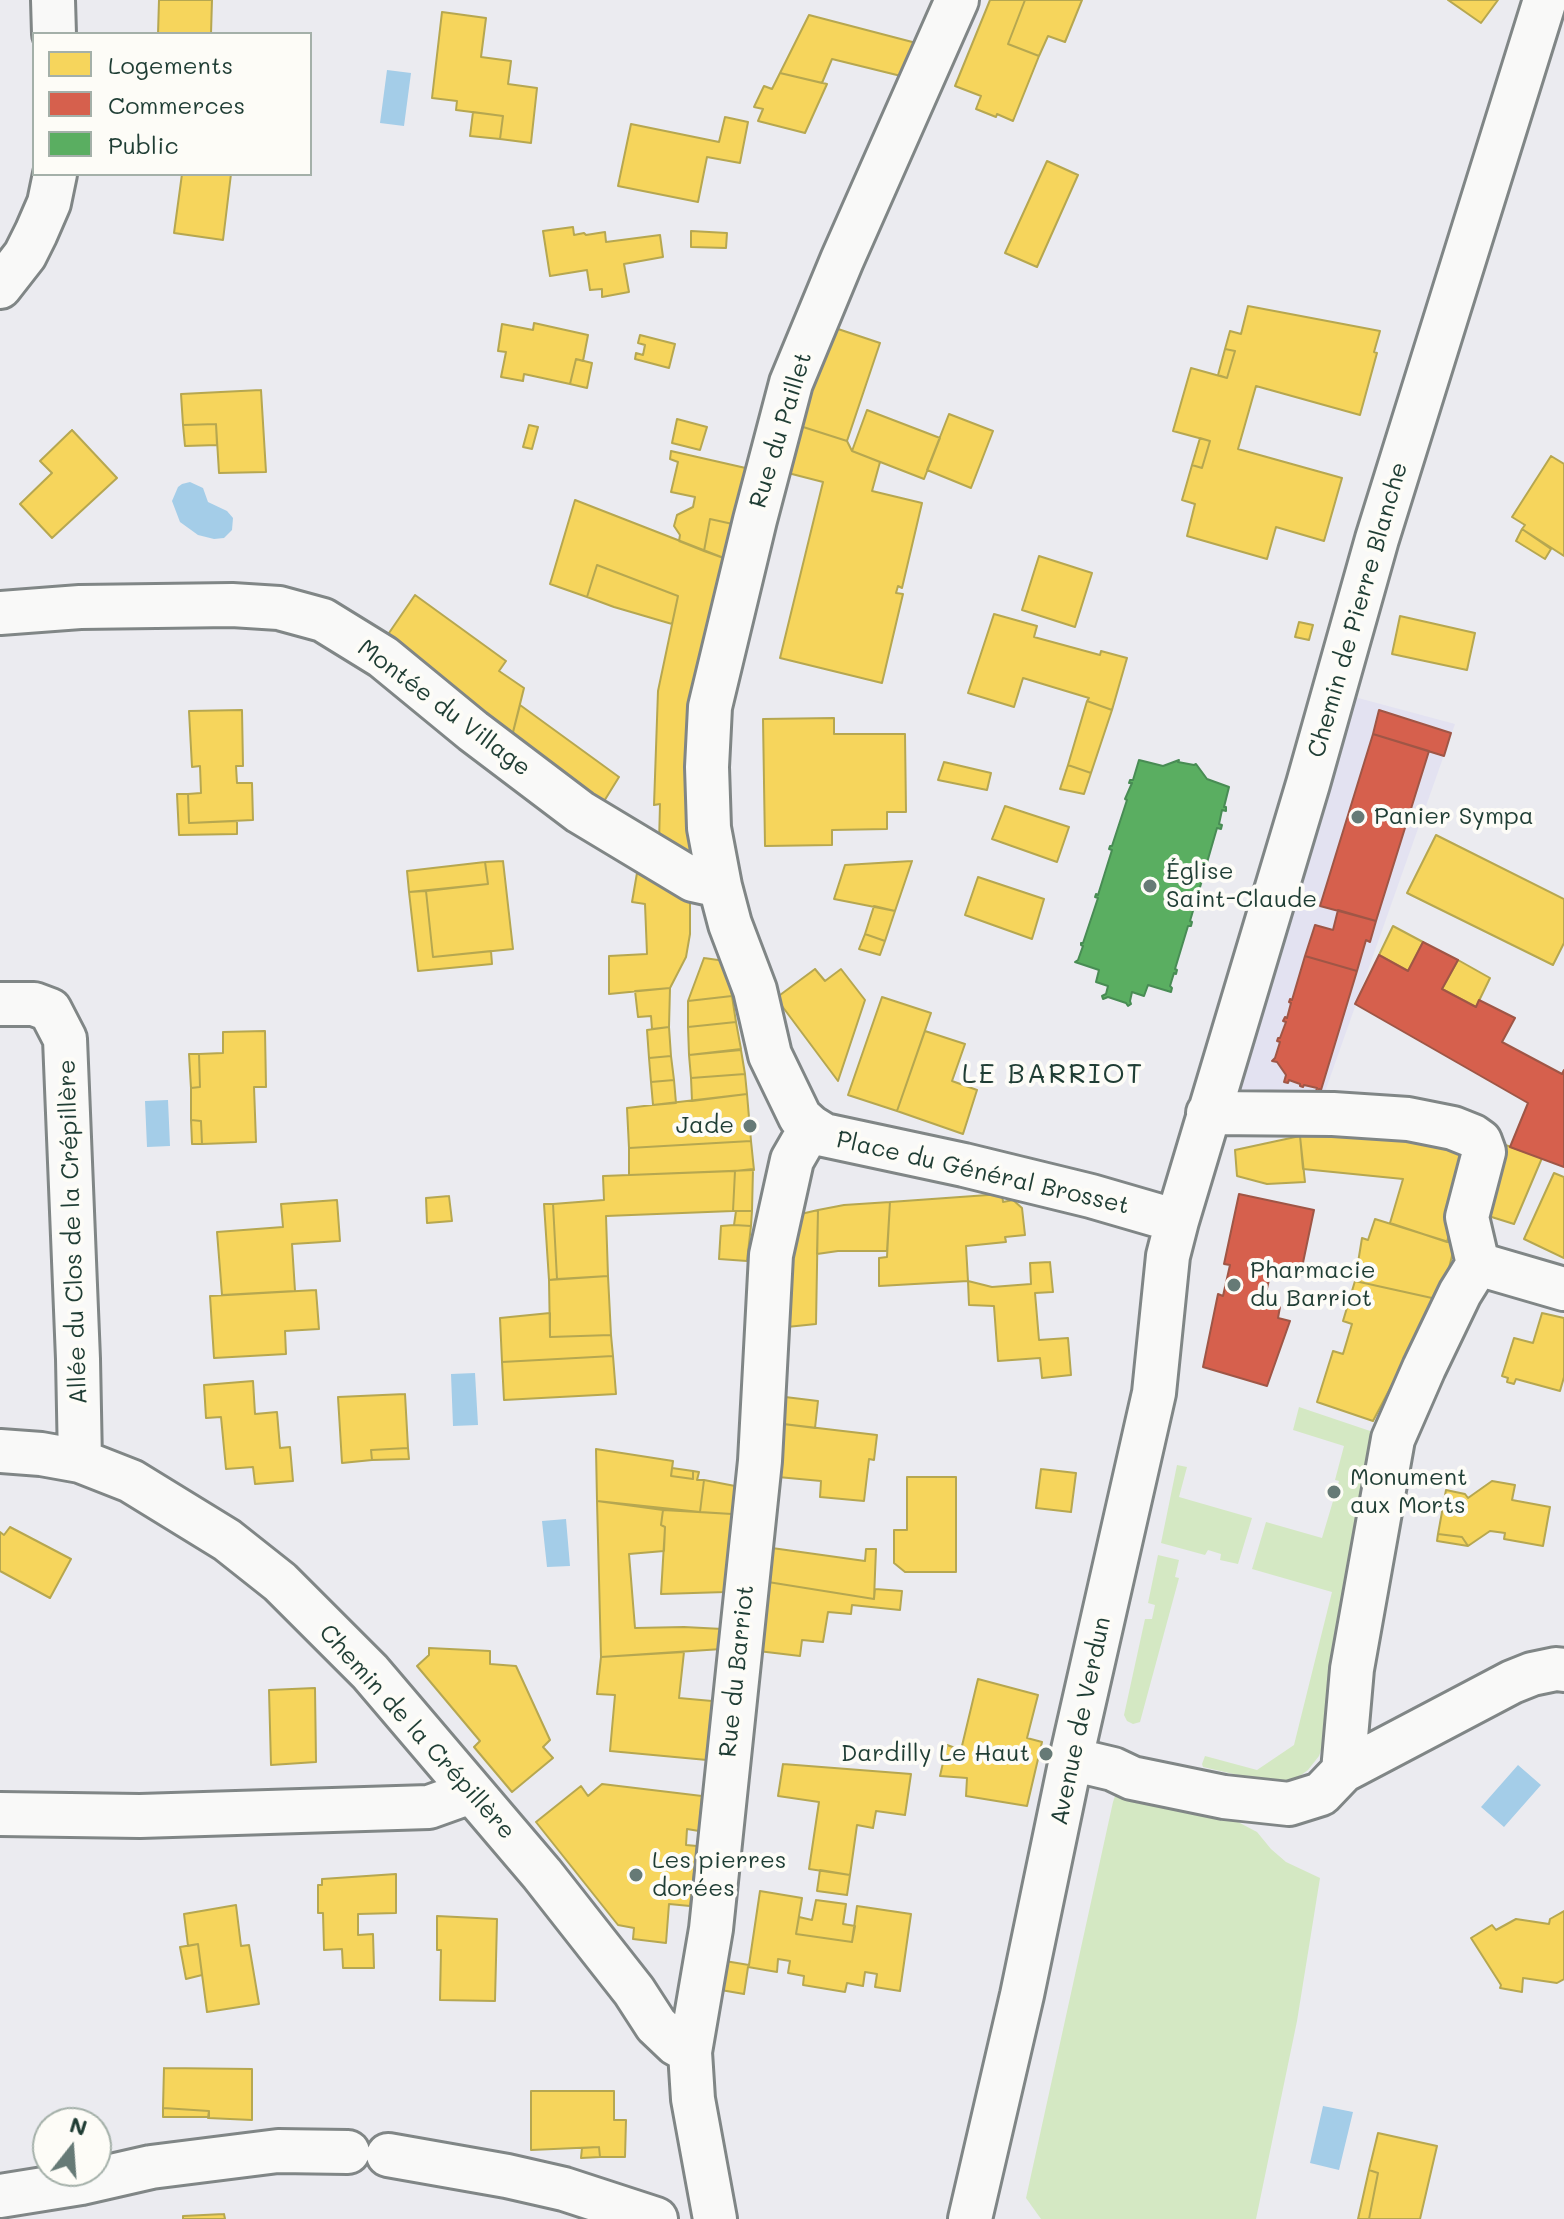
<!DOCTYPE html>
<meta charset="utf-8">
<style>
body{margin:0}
#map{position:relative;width:1564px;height:2219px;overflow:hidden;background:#ebebf0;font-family:Mali,sans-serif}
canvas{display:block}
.legend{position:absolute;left:32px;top:32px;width:280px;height:144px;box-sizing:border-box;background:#fdfcf7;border:2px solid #a4b0a9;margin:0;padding:10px 14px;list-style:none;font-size:24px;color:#1f3d34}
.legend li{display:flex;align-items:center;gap:16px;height:40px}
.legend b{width:40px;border:2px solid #a4b0a9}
.north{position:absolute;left:32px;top:2107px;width:80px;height:80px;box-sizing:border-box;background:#fdfcf7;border:2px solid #a4b0a9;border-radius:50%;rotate:17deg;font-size:22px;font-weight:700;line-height:32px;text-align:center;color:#1f3d34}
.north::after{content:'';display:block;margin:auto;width:28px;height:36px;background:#667a76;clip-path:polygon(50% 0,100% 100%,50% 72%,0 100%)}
</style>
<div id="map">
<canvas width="1564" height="2219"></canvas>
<ul class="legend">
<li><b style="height:22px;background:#f6d55c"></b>Logements</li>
<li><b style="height:22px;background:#d6604d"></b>Commerces</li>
<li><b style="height:22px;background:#5aae61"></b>Public</li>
</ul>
<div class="north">N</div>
</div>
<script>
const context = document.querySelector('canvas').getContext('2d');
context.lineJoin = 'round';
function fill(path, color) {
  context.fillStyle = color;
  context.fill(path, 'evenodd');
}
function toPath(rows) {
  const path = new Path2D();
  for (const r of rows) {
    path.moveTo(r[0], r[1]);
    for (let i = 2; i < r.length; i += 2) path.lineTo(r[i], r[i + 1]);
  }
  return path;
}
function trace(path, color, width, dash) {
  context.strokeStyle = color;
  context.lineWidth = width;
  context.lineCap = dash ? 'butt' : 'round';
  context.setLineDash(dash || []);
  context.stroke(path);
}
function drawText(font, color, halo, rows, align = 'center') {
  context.font = font + ' Mali,sans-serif';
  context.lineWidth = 8;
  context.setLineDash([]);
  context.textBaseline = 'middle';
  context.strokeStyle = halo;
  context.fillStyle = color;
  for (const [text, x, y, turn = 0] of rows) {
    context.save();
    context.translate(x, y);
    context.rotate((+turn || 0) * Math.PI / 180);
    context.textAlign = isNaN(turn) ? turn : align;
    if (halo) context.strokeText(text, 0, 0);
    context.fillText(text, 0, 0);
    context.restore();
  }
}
fill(toPath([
 [1347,695,1455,724,1321,1103,1230,1093]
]), '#e3e2f1');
fill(toPath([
 [1299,1407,1379,1434,1341,1665,1325,1739,1319,1756,1308,1770,1297,1778,1277,1784,1203,1767,1202,1764,1205,1756,1257,1770,1294,1745,1332,1592,1252,1569,1266,1522,1322,1538,1339,1481,1335,1480,1344,1446,1293,1430],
 [1177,1465,1187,1467,1179,1497,1252,1518,1238,1564,1220,1560,1221,1554,1208,1550,1205,1555,1161,1543],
 [1158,1555,1179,1560,1175,1577,1179,1578,1140,1722,1133,1724,1127,1721,1124,1715,1145,1619,1152,1619,1155,1605,1148,1603],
 [1118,1795,1128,1796,1154,1804,1217,1813,1238,1822,1257,1832,1271,1849,1286,1862,1320,1878,1297,2021,1256,2219,1041,2219,1026,2198,1113,1802,1115,1796]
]), '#d4e8c3');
fill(toPath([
 [387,70,411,73,404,126,380,123],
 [190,482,203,488,208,502,227,511,233,518,232,530,224,538,214,539,198,535,180,522,172,501,178,487,182,484],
 [168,1100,170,1146,147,1147,145,1101],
 [475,1373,478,1425,453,1426,451,1374],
 [566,1519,570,1566,547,1567,542,1521],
 [1518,1765,1541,1785,1504,1827,1481,1807],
 [1323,2106,1353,2112,1339,2170,1310,2163]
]), '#a4cde8');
const homes = toPath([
 [159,0,212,0,211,34,158,34,159,0],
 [990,0,1025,0,1008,44,1039,56,1013,121,997,114,996,117,976,109,981,96,955,86,990,0],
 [1025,0,1082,0,1065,42,1048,36,1039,56,1008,44,1025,0],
 [1448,0,1498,0,1481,23,1448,0],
 [442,12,486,18,481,57,511,61,508,84,537,88,531,143,500,139,503,116,456,110,457,101,432,98,442,12],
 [809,15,920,44,905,77,832,59,822,83,780,73,809,15],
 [780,73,827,84,805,133,758,121,763,109,754,107,764,86,772,89,780,73],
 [473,112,503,116,500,139,470,136,473,112],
 [725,117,748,122,740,163,707,157,698,202,618,186,631,124,719,142,725,117],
 [1047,161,1078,175,1037,267,1005,253,1047,161],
 [182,174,231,174,223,240,174,233,182,174],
 [573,227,574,235,584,233,586,235,605,232,606,242,660,235,663,257,624,264,629,292,602,297,602,289,590,290,587,270,550,276,543,231,573,227],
 [691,231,727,233,726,248,691,247,691,231],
 [1248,306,1380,331,1374,352,1377,353,1360,415,1256,386,1238,449,1342,478,1324,541,1276,527,1267,559,1187,536,1195,504,1182,500,1192,465,1202,468,1210,441,1173,431,1191,368,1227,378,1235,351,1225,349,1230,331,1241,334,1248,306],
 [534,323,588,335,583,361,576,359,570,384,524,374,523,381,501,377,506,352,498,351,502,324,533,330,534,323],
 [832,327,880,343,847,441,800,426,832,327],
 [640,335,675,344,669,368,635,359,636,353,643,355,645,345,638,343,640,335],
 [1225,349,1235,351,1227,378,1218,375,1225,349],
 [576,359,592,363,587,388,570,384,576,359],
 [261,390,266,472,219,473,216,424,183,425,181,394,261,390],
 [867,410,940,438,924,479,852,451,867,410],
 [949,414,993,431,971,488,927,470,949,414],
 [677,419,707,427,700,450,672,443,677,419],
 [216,424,217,445,185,446,183,425,216,424],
 [529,425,538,427,532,449,523,447,529,425],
 [800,426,847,441,852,451,880,462,872,491,922,503,902,588,898,586,896,593,903,594,882,683,780,658,823,482,788,473,800,426],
 [72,430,117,478,52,538,20,504,52,473,40,461,72,430],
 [1200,438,1210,441,1202,468,1192,465,1200,438],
 [671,451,750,469,737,525,710,519,704,551,679,541,680,535,674,526,677,515,693,507,695,497,671,492,678,462,670,459,671,451],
 [1551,456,1564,464,1564,556,1522,529,1525,525,1512,517,1551,456],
 [575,500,729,560,696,699,690,854,659,843,660,804,654,805,658,691,678,596,597,565,587,597,550,584,575,500],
 [710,519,737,525,729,560,704,551,710,519],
 [1522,529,1551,549,1545,559,1516,541,1522,529],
 [1039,556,1092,573,1075,627,1022,610,1039,556],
 [597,565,678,596,672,624,614,607,587,597,597,565],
 [415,595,506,661,499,671,524,688,510,744,378,649,415,595],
 [994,614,1037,626,1034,637,1100,655,1101,651,1127,658,1112,710,1087,701,1089,698,1023,678,1014,707,968,693,994,614],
 [1400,616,1475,633,1467,670,1392,654,1400,616],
 [1299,622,1313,625,1309,640,1295,637,1299,622],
 [1087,701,1112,710,1091,773,1068,765,1087,701],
 [520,705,619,777,598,811,510,744,520,705],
 [242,710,243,766,236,766,237,783,252,783,253,820,189,823,188,794,201,793,200,766,192,767,189,711,242,710],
 [834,718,834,734,905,734,906,812,887,812,887,829,832,830,832,845,765,846,763,719,834,718],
 [944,762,991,773,987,790,938,780,944,762],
 [1068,765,1091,773,1084,794,1060,789,1068,765],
 [177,794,188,794,189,823,237,821,237,834,179,835,177,794],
 [1005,806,1069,827,1057,862,992,839,1005,806],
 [1436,835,1564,899,1564,943,1553,965,1407,893,1436,835],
 [503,861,513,949,433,957,426,891,488,884,485,862,503,861],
 [912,861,895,911,834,899,845,865,912,861],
 [485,862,488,884,409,892,407,871,485,862],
 [637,873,650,880,652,877,690,901,690,934,686,957,670,988,609,994,609,956,647,954,645,904,632,902,637,873],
 [978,877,1044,899,1032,939,965,915,978,877],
 [426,891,433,957,491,951,492,964,418,971,409,892,426,891],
 [874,906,895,911,885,941,865,934,874,906],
 [1393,926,1423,942,1408,971,1379,955,1393,926],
 [865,934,885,941,880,955,859,949,865,934],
 [704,958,725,961,732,996,688,1001,704,958],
 [1458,960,1490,978,1476,1007,1442,989,1458,960],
 [815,969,825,981,841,969,865,1000,838,1081,776,998,815,969],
 [670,988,669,1027,652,1029,651,1016,638,1017,635,991,670,988],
 [732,996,736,1022,688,1027,688,1001,732,996],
 [882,997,931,1013,897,1111,848,1095,882,997],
 [736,1022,741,1049,689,1055,688,1027,736,1022],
 [669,1027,671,1056,649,1058,647,1030,669,1027],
 [265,1031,266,1087,254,1087,256,1142,202,1144,201,1121,191,1120,191,1088,200,1087,199,1054,223,1053,223,1032,265,1031],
 [925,1031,965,1044,952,1081,977,1090,963,1134,897,1111,925,1031],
 [741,1050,745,1074,691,1078,689,1055,741,1050],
 [189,1054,199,1054,200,1087,191,1088,189,1054],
 [671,1056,674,1080,651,1082,649,1058,671,1056],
 [745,1074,747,1094,692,1101,691,1078,745,1074],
 [674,1080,676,1103,653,1105,651,1082,674,1080],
 [747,1094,751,1141,629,1148,627,1108,747,1094],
 [191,1120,201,1121,202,1144,192,1144,191,1120],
 [1341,1126,1365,1134,1471,1153,1447,1242,1390,1223,1403,1179,1303,1169,1300,1136,1341,1126],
 [1300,1136,1305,1182,1267,1184,1237,1176,1235,1150,1300,1136],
 [751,1141,754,1170,629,1175,629,1148,751,1141],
 [1497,1142,1542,1158,1514,1224,1482,1214,1497,1142],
 [753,1169,752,1211,733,1211,735,1171,753,1169],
 [735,1171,733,1211,606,1216,608,1276,557,1279,553,1204,604,1200,603,1176,735,1171],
 [1554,1173,1564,1177,1564,1258,1524,1239,1554,1173],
 [1002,1194,1003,1202,1013,1200,1022,1208,1025,1235,1005,1237,1006,1242,966,1246,968,1281,879,1286,879,1258,887,1257,890,1202,1002,1194],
 [449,1196,452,1221,427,1223,426,1198,449,1196],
 [337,1200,340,1241,292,1244,295,1291,222,1295,217,1232,283,1227,281,1204,337,1200],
 [890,1202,887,1251,838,1251,817,1254,818,1210,844,1205,890,1202],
 [544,1204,553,1204,557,1279,549,1280,544,1204],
 [818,1210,816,1324,777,1328,788,1217,818,1210],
 [736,1211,752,1211,751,1226,734,1225,736,1211],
 [1375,1219,1455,1244,1441,1300,1355,1281,1362,1238,1368,1240,1375,1219],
 [734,1225,751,1226,747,1261,719,1259,721,1226,734,1225],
 [1050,1262,1053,1292,1035,1293,1039,1340,1068,1338,1071,1375,1042,1378,1040,1358,998,1361,994,1306,969,1305,968,1281,992,1287,1031,1284,1030,1263,1050,1262],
 [608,1276,611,1335,550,1337,549,1280,608,1276],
 [1355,1281,1441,1300,1437,1299,1373,1421,1317,1402,1333,1351,1343,1354,1352,1324,1343,1321,1355,1281],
 [316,1290,319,1329,285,1331,286,1354,214,1358,210,1296,316,1290],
 [550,1313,550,1337,611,1335,613,1356,502,1362,500,1318,550,1313],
 [1542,1313,1564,1318,1564,1377,1560,1391,1516,1379,1514,1384,1507,1382,1508,1378,1502,1376,1514,1338,1533,1343,1542,1313],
 [613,1356,616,1394,504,1400,502,1362,613,1356],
 [253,1381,255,1414,277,1412,280,1448,290,1447,293,1481,255,1484,253,1467,226,1469,221,1417,206,1418,204,1385,253,1381],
 [405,1394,408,1448,371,1450,372,1460,342,1463,338,1397,405,1394],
 [777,1396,818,1401,815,1428,775,1423,777,1396],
 [775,1423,877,1435,874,1460,869,1459,864,1501,820,1497,821,1481,778,1477,775,1423],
 [408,1448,409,1459,372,1460,371,1450,408,1448],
 [596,1449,673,1461,671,1476,693,1479,693,1471,699,1472,697,1480,704,1480,700,1512,597,1501,596,1449],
 [672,1468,693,1471,693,1479,671,1476,672,1468],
 [1041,1469,1076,1473,1071,1512,1036,1508,1041,1469],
 [907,1477,956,1477,956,1572,905,1572,894,1563,894,1530,907,1530,907,1477],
 [704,1480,735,1486,732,1514,700,1512,704,1480],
 [1492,1481,1515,1485,1512,1500,1550,1507,1543,1546,1504,1539,1505,1533,1490,1531,1468,1546,1462,1537,1438,1534,1446,1490,1465,1494,1468,1498,1492,1481],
 [597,1501,663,1510,661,1525,665,1527,664,1551,629,1554,635,1628,684,1627,723,1629,722,1649,601,1657,597,1501],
 [663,1510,732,1514,726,1592,661,1594,665,1527,661,1525,663,1510],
 [10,1527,71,1559,50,1598,0,1571,0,1532,4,1535,10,1527],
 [1438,1534,1462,1537,1468,1546,1437,1541,1438,1534],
 [772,1548,865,1561,866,1549,876,1549,874,1599,768,1582,772,1548],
 [768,1582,874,1599,875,1589,902,1591,900,1610,852,1605,851,1614,828,1612,823,1642,802,1640,800,1656,758,1651,768,1582],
 [429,1648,490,1651,490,1664,516,1666,550,1740,543,1747,553,1758,512,1792,474,1747,480,1741,417,1666,429,1655,429,1648],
 [684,1652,679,1698,712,1701,707,1760,610,1751,615,1695,597,1694,601,1657,684,1652],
 [978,1679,1038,1695,1027,1738,1042,1742,1027,1806,966,1796,967,1778,940,1776,947,1745,961,1750,978,1679],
 [315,1688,316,1762,271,1765,269,1690,315,1688],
 [783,1764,911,1774,905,1815,876,1811,873,1828,857,1825,850,1875,809,1869,819,1802,778,1796,783,1764],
 [602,1784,702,1796,699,1831,687,1829,686,1845,697,1846,690,1906,669,1904,666,1943,633,1939,634,1928,618,1925,536,1822,581,1786,588,1796,602,1784],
 [820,1870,850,1875,847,1895,817,1891,820,1870],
 [396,1874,396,1913,358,1914,358,1935,373,1934,374,1968,343,1968,342,1949,324,1950,323,1913,318,1913,318,1885,322,1885,322,1879,396,1874],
 [760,1891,802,1898,796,1934,852,1942,857,1906,911,1914,900,1991,875,1987,877,1974,865,1972,863,1986,847,1983,845,1992,803,1985,804,1976,788,1973,790,1961,778,1959,777,1972,748,1967,744,1994,715,1989,719,1960,749,1965,760,1891],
 [816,1900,846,1904,843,1924,855,1926,852,1942,796,1934,799,1917,812,1920,816,1900],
 [236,1905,241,1946,249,1945,259,2004,207,2012,198,1944,188,1946,184,1914,236,1905],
 [1564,1911,1564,1979,1557,1983,1523,1978,1522,1992,1500,1988,1501,1985,1471,1938,1492,1925,1496,1930,1516,1919,1549,1924,1550,1919,1564,1911],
 [437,1916,497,1919,495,2001,440,2000,441,1950,437,1950,437,1916],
 [198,1944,202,1975,186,1979,180,1947,198,1944],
 [164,2068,252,2069,252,2120,208,2118,209,2111,163,2108,164,2068],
 [531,2091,614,2091,614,2120,626,2120,625,2157,600,2157,599,2147,531,2150,531,2091],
 [163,2108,209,2111,209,2117,163,2117,163,2108],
 [1378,2133,1437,2146,1420,2219,1369,2219,1378,2173,1369,2170,1378,2133],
 [599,2147,600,2157,581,2158,582,2148,599,2147],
 [1369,2170,1378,2173,1369,2219,1358,2219,1369,2170],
 [224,2214,225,2219,183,2219,183,2216,224,2214]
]);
fill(homes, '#f6d55c');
trace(homes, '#b6a750', 2);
const shops = toPath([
 [1379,710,1451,733,1444,756,1373,734,1379,710],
 [1373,734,1429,751,1376,921,1320,906,1373,734],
 [1338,910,1376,921,1370,942,1366,940,1357,971,1305,956,1315,925,1333,930,1338,910],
 [1423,942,1458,960,1442,989,1476,1007,1479,1000,1515,1018,1502,1042,1562,1074,1564,1070,1564,1167,1510,1147,1528,1103,1355,1004,1379,955,1408,971,1423,942],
 [1305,956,1357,971,1321,1090,1319,1089,1319,1092,1316,1091,1317,1088,1304,1085,1303,1087,1300,1086,1300,1084,1289,1080,1288,1083,1284,1082,1286,1075,1277,1062,1272,1061,1275,1058,1280,1042,1277,1041,1278,1038,1280,1038,1286,1022,1283,1021,1285,1017,1287,1018,1291,1003,1289,1002,1290,999,1292,1000,1305,956],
 [1239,1194,1314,1210,1300,1277,1271,1271,1266,1293,1258,1291,1256,1299,1270,1303,1270,1305,1280,1307,1278,1318,1290,1321,1267,1386,1203,1367,1218,1294,1223,1296,1230,1265,1224,1264,1239,1194]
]);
fill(shops, '#d6604d');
trace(shops, '#9f5646', 2);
const public = toPath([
 [1139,760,1163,766,1179,760,1178,762,1194,765,1196,764,1207,779,1229,787,1224,807,1226,807,1226,811,1222,810,1219,824,1222,825,1221,829,1217,828,1204,873,1207,874,1206,877,1203,877,1190,921,1192,922,1191,926,1188,926,1175,969,1177,970,1176,974,1174,973,1170,986,1172,988,1171,992,1148,985,1144,996,1132,992,1130,1001,1131,1004,1128,1006,1126,1003,1108,997,1103,999,1102,996,1106,994,1108,986,1096,982,1099,970,1075,962,1078,960,1083,946,1081,945,1081,943,1083,943,1098,898,1095,897,1096,894,1098,895,1112,850,1109,849,1110,846,1112,846,1127,800,1125,799,1132,783,1129,783,1130,780,1133,780,1139,760]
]);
fill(public, '#5aae61');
trace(public, '#488c54', 2);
const minor = toPath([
 [53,0,54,34],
 [957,0,842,260,791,383,755,520,710,707,707,767,709,828,720,886,730,924,755,990,770,1055,800,1117,811,1127,824,1135,964,1165,1091,1196,1177,1221],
 [0,287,25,255,36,233,49,203,55,174],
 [0,613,80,607,232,605,279,608,323,620,383,657,473,731,580,812,693,880,720,886],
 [0,1004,34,1004,50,1010,65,1039,78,1359,80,1461],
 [1208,1113,1333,1114,1408,1119,1453,1128,1473,1136,1480,1141,1484,1152,1467,1217,1478,1264],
 [1478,1264,1564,1289],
 [0,1451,41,1454,80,1461,131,1481,227,1540,280,1582,370,1672,542,1874,634,1991,656,2025,676,2044,690,2052],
 [1071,1759,1113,1769,1132,1778,1224,1797,1289,1804,1321,1794,1343,1771,1512,1682,1532,1674,1556,1669,1564,1670],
 [1343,1771,1352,1669,1393,1439,1424,1368,1460,1293,1478,1264],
 [0,1814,140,1816,429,1807,471,1792],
 [388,2155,507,2176,564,2189,656,2219],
 [0,2196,81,2183,151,2167,278,2151,348,2152],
 [715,2219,693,2099,690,2052,711,1929,760,1461,771,1255,792,1160,811,1127],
 [970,2219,1022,1995,1071,1759,1154,1393,1168,1256,1177,1221,1308,784,1377,539,1545,0]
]);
trace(minor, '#808686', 48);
trace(minor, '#f9f9f8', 42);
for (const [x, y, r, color] of [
 [1358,817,8,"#667a76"],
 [1150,886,8,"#667a76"],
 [750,1126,8,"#667a76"],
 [1234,1285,8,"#667a76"],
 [1334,1492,8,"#667a76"],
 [1046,1754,8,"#667a76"],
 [636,1875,8,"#667a76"]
]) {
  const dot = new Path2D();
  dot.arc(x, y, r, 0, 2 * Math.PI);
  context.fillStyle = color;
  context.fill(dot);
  trace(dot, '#fdfcf7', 3);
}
drawText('24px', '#1f3d34', '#fdfcf7', [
 ["Rue du Paillet",781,430,-73],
 ["Chemin de Pierre Blanche",1358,610,-74],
 ["Montée du Village",444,708,37],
 ["Place du Général Brosset",983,1173,13],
 ["Allée du Clos de la Crépillère",73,1232,-92],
 ["Rue du Barriot",737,1671,-84],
 ["Avenue de Verdun",1081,1721,-78],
 ["Chemin de la Crépillère",417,1732,48]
]);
drawText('24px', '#1f3d34', '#fdfcf7', [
 ["Panier Sympa",1374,817],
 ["Église",1166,872],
 ["Saint-Claude",1166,900],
 ["Jade",734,1126,"right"],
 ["Pharmacie",1250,1271],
 ["du Barriot",1250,1299],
 ["Monument",1350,1478],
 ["aux Morts",1350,1506],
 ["Dardilly Le Haut",1030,1754,"right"],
 ["Les pierres",652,1861],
 ["dorées",652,1889]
], 'left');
context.letterSpacing = '2px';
drawText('28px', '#1f3d34', '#fdfcf7', [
 ["LE BARRIOT",1053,1074]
]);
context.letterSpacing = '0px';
</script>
